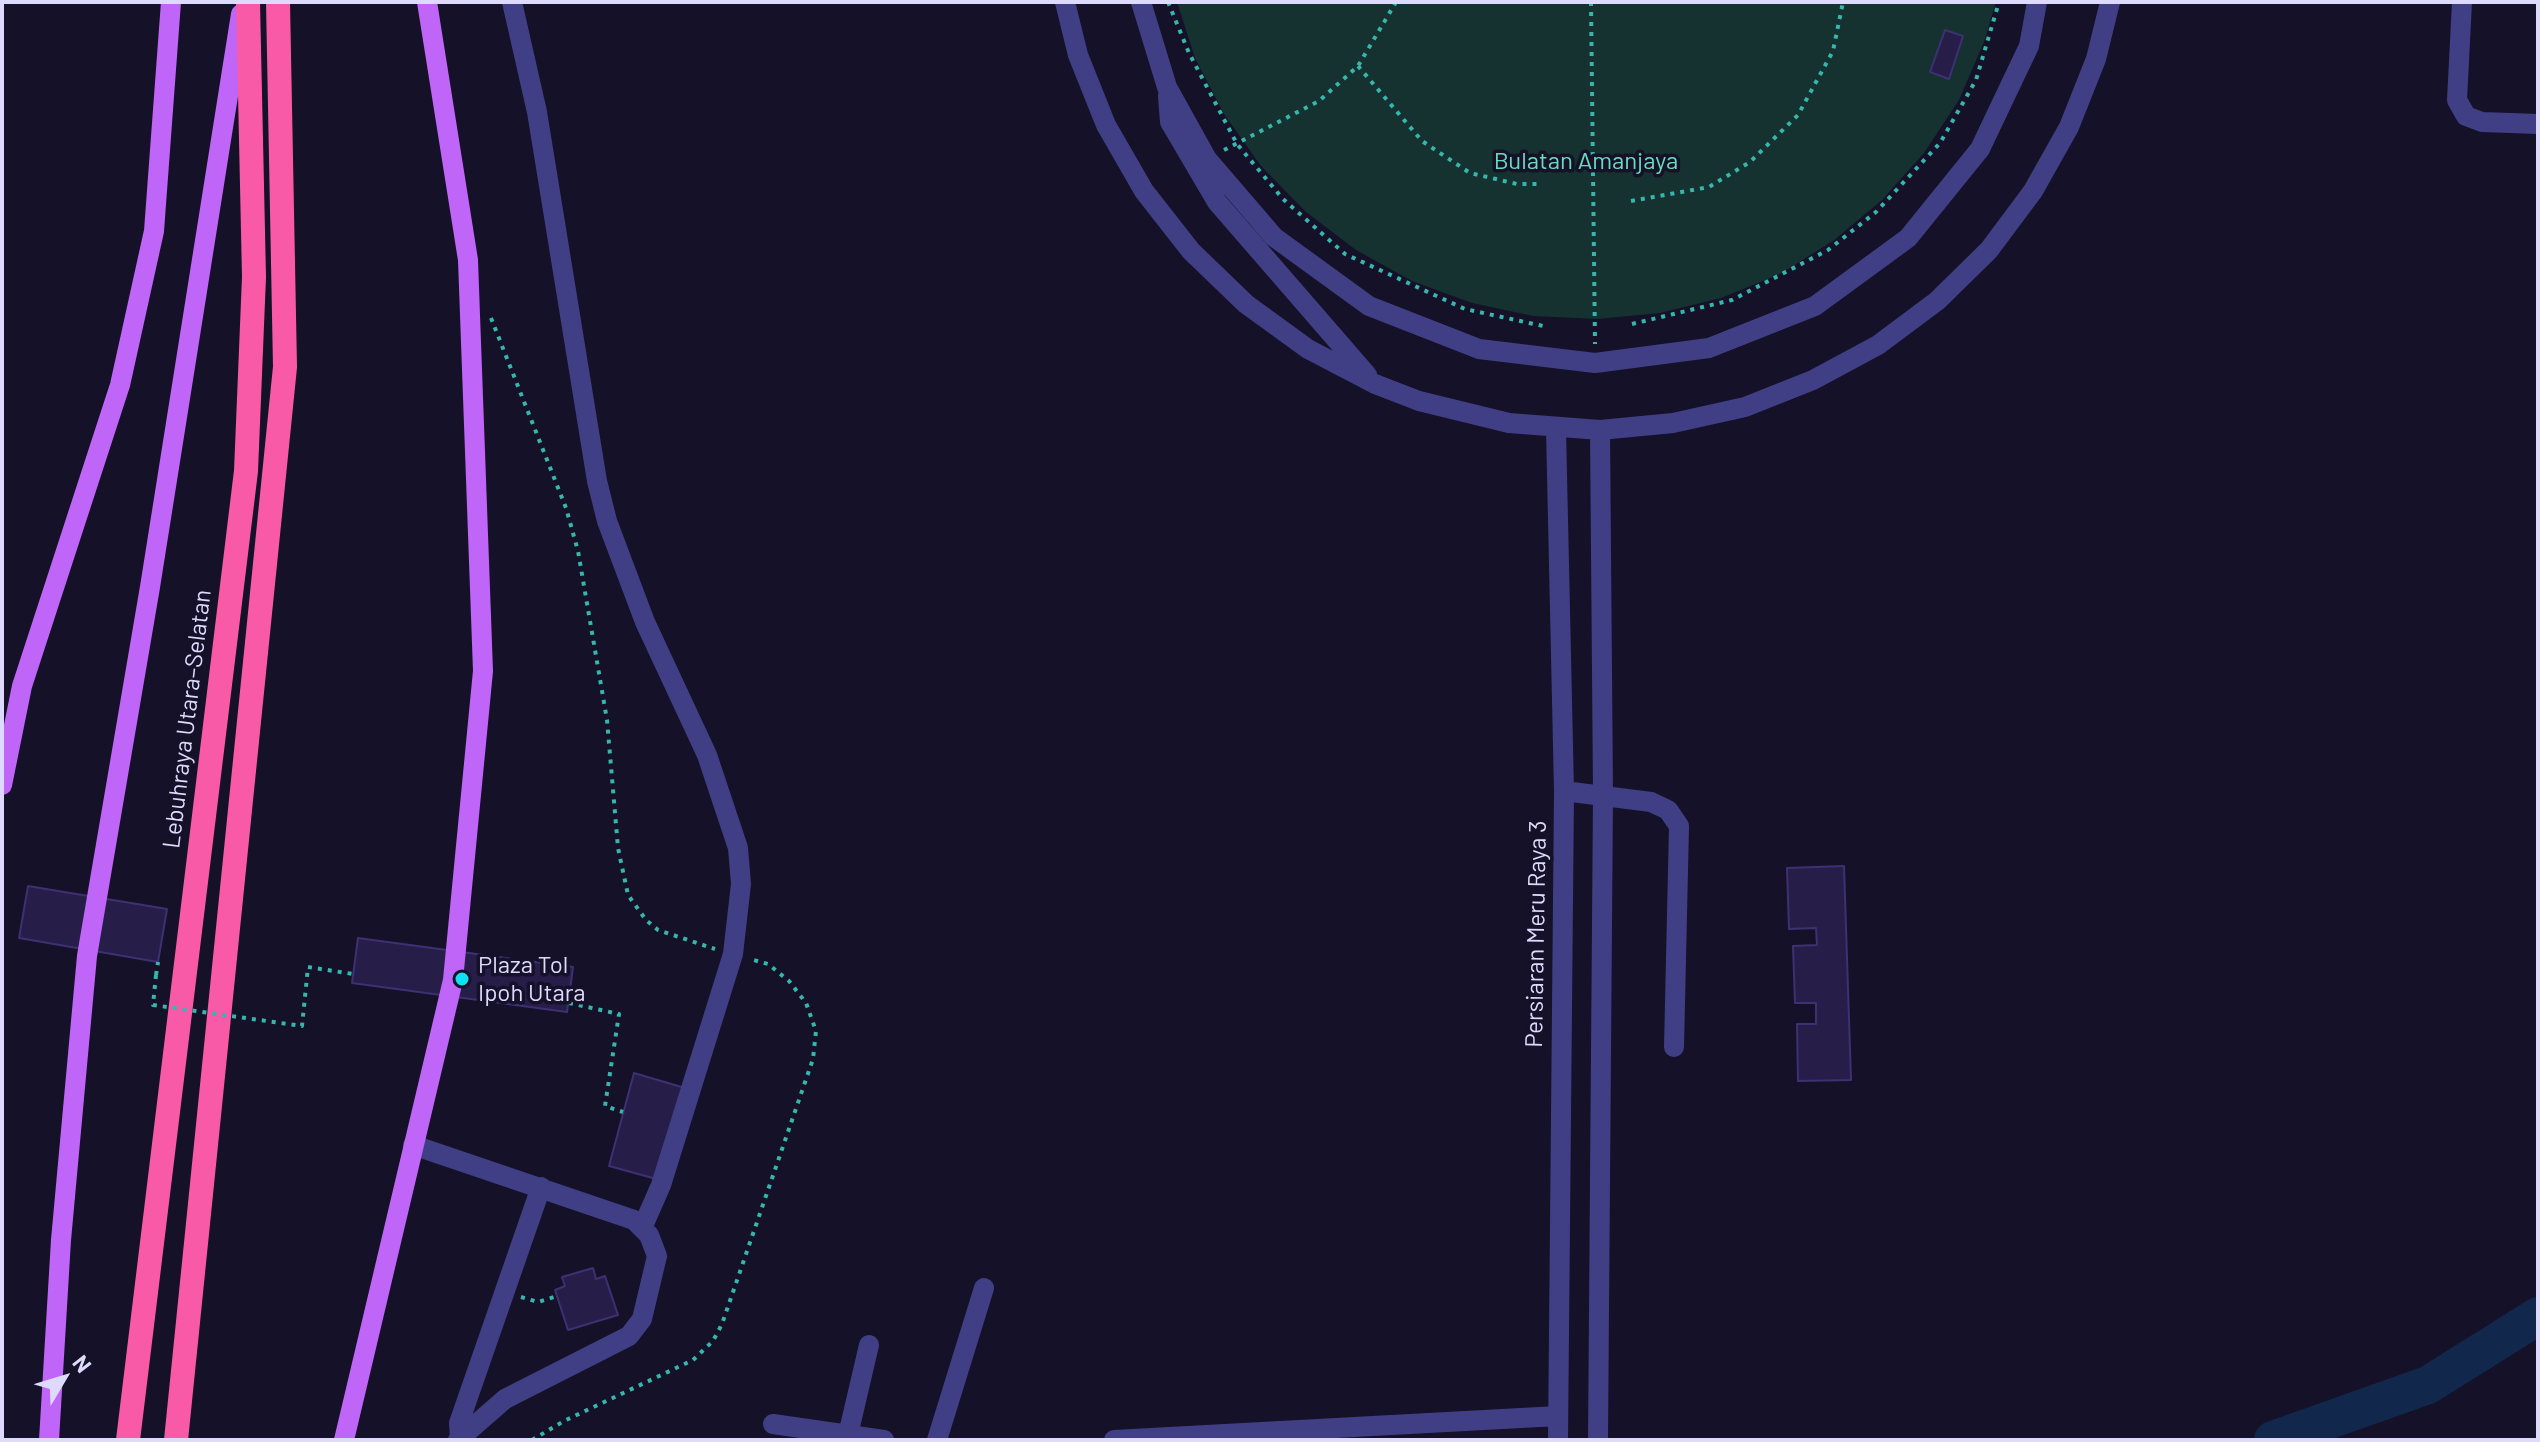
<!DOCTYPE html>
<meta charset="utf-8">
<style>
body{margin:0}
#map{position:relative;width:2540px;height:1442px;overflow:hidden;background:#151128;font-family:Barlow,sans-serif}
canvas{display:block}
.frame{position:absolute;inset:0;border:4px solid #dedafd;pointer-events:none}
.north{position:absolute;left:24px;top:1338px;width:80px;height:80px;-webkit-text-stroke:6px #151128;paint-order:stroke;rotate:52deg;font-size:22px;font-weight:700;line-height:32px;text-align:center;color:#dedafd}
.north::after{content:'';display:block;margin:auto;width:28px;height:36px;background:#dedafd;clip-path:polygon(50% 0,100% 100%,50% 72%,0 100%)}
</style>
<div id="map">
<canvas width="2540" height="1442"></canvas>
<div class="frame"></div>
<div class="north">N</div>
</div>
<script>
const context = document.querySelector('canvas').getContext('2d');
context.lineJoin = 'round';
function fill(path, color) {
  context.fillStyle = color;
  context.fill(path, 'evenodd');
}
function toPath(rows) {
  const path = new Path2D();
  for (const r of rows) {
    path.moveTo(r[0], r[1]);
    for (let i = 2; i < r.length; i += 2) path.lineTo(r[i], r[i + 1]);
  }
  return path;
}
function trace(path, color, width, dash) {
  context.strokeStyle = color;
  context.lineWidth = width;
  context.lineCap = dash ? 'butt' : 'round';
  context.setLineDash(dash || []);
  context.stroke(path);
}
function drawText(font, color, halo, rows, align = 'center') {
  context.font = font + ' Barlow,sans-serif';
  context.lineWidth = 7;
  context.setLineDash([]);
  context.textBaseline = 'middle';
  context.strokeStyle = halo;
  context.fillStyle = color;
  for (const [text, x, y, turn = 0] of rows) {
    context.save();
    context.translate(x, y);
    context.rotate((+turn || 0) * Math.PI / 180);
    context.textAlign = isNaN(turn) ? turn : align;
    if (halo) context.strokeText(text, 0, 0);
    context.fillText(text, 0, 0);
    context.restore();
  }
}
fill(toPath([
 [1177,2,1996,2,1984,42,1959,100,1924,153,1882,200,1833,241,1780,274,1721,298,1660,313,1597,319,1533,316,1472,303,1412,281,1356,250,1306,212,1261,166,1224,114,1195,58]
]), '#153230');
trace(toPath([
 [2273,1440,2428,1385,2538,1316]
]), '#11284c', 38);
const building = toPath([
 [1945,30,1963,36,1949,79,1930,72,1945,30],
 [1844,866,1851,1080,1798,1081,1797,1024,1816,1024,1816,1003,1795,1003,1793,946,1817,945,1816,928,1789,929,1787,868,1844,866],
 [28,886,167,909,158,962,19,938,28,886],
 [358,938,573,967,567,1012,352,983,358,938],
 [634,1073,685,1088,660,1180,609,1166,634,1073],
 [593,1268,596,1279,605,1276,618,1315,568,1330,555,1290,565,1286,562,1277,593,1268]
]);
fill(building, '#261e48');
trace(building, '#3d3173', 2);
trace(toPath([
 [1168,2,1189,53,1237,144,1283,199,1345,254,1465,309,1543,326],
 [1591,2,1595,344],
 [1358,66,1422,141,1470,173,1517,184,1542,184],
 [1224,150,1319,101,1358,66,1396,2],
 [1631,201,1709,187,1750,162,1798,115,1833,51,1843,2],
 [491,318,566,508,578,551,607,720,618,848,628,895,646,920,658,930,715,949],
 [1632,324,1732,300,1828,250,1876,212,1940,143,1976,80,1999,2],
 [308,967,353,974],
 [156,975,158,962],
 [569,1003,619,1014,605,1106,623,1112],
 [521,1297,538,1302,557,1296],
 [532,1440,564,1421,693,1360,713,1341,722,1324,813,1059,816,1031,806,1003,789,981,768,964,750,959]
]), '#36b6ac', 4, [4, 6]);
trace(toPath([
 [512,2,537,112,597,481,607,521,645,622,707,755,738,848,741,884,733,954,661,1185,643,1226],
 [1065,2,1078,55,1106,125,1144,191,1191,251,1246,304,1308,349,1375,384,1419,401,1509,423,1600,430,1673,423,1745,407,1813,380,1878,345,1937,301,1989,250,2033,191,2069,127,2096,59,2110,2],
 [1141,2,1167,87,1207,159,1274,237,1369,306,1479,349,1595,363,1709,348,1815,306,1908,238,1980,149,2029,46,2037,2],
 [2462,2,2457,100,2466,116,2482,122,2538,124],
 [1168,96,1170,122,1217,202,1367,375],
 [1556,429,1564,791,1558,1440],
 [1564,791,1651,802,1668,810,1679,826,1674,1047],
 [413,1145,634,1220,649,1235,657,1256,642,1319,629,1336,505,1399,458,1440],
 [773,1424,884,1440],
 [848,1435,869,1345],
 [460,1438,459,1423,541,1187],
 [937,1440,984,1288],
 [1114,1440,1558,1416],
 [1598,1440,1603,794,1600,430]
]), '#403f85', 20);
trace(toPath([
 [2,785,22,686,120,385,154,231,171,2],
 [49,1440,61,1240,87,956,150,587,241,14],
 [344,1440,453,980,483,671,468,260,427,2]
]), '#bf66f8', 20);
trace(toPath([
 [128,1440,246,471,254,277,248,2],
 [176,1440,285,367,278,2]
]), '#f85aa8', 24);
trace(toPath([
 [156,975,153,1005,302,1026,308,967]
]), '#36b6ac', 4, [4, 6]);
for (const [x, y, r, color] of [
 [462,979,8,"#0fe1f5"]
]) {
  const dot = new Path2D();
  dot.arc(x, y, r, 0, 2 * Math.PI);
  context.fillStyle = color;
  context.fill(dot);
  trace(dot, '#151128', 3);
}
drawText('24px', '#68dcbd', '#151128', [
 ["Bulatan Amanjaya",1586,161]
]);
drawText('24px', '#dedafd', '#151128', [
 ["Lebuhraya Utara–Selatan",187,719,-83],
 ["Persiaran Meru Raya 3",1536,934,-89]
]);
drawText('24px', '#dedafd', '#151128', [
 ["Plaza Tol",478,965],
 ["Ipoh Utara",478,993]
], 'left');
</script>
